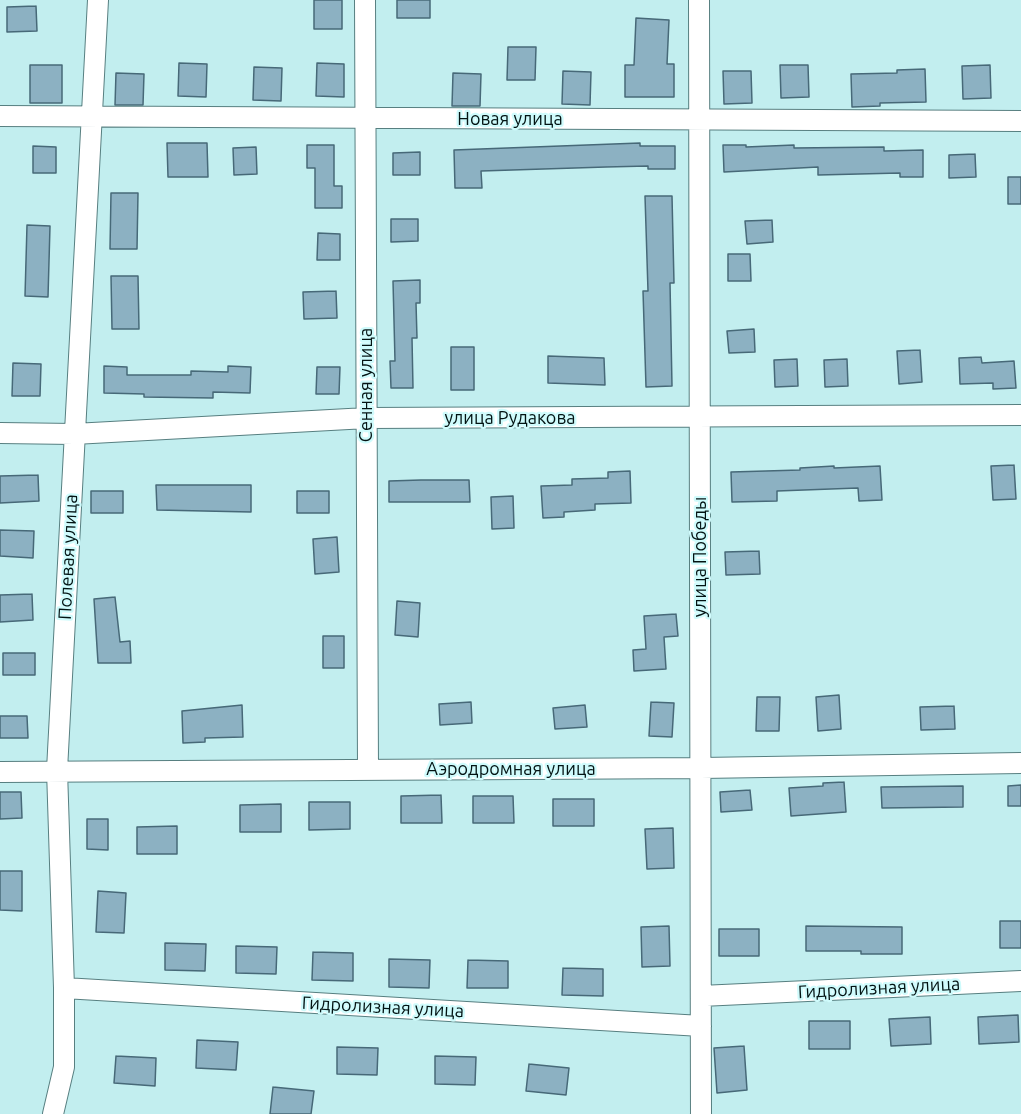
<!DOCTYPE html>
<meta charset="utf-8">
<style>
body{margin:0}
canvas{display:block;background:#c2eeef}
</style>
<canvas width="1021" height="1114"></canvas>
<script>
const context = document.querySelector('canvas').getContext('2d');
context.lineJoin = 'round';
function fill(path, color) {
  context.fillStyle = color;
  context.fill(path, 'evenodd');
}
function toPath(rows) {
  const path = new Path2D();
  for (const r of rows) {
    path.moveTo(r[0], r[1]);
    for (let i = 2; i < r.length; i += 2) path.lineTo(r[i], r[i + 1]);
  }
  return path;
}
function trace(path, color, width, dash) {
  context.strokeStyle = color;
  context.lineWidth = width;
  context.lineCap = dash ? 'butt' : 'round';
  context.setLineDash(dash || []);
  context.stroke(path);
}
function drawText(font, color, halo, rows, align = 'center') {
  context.font = font + ' Ubuntu,sans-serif';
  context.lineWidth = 4.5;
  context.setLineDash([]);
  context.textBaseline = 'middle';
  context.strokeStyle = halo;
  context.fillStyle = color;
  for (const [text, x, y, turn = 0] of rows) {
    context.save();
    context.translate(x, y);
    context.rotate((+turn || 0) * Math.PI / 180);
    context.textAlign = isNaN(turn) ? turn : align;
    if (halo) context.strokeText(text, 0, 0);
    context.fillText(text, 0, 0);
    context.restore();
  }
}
const building = toPath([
 [314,0,342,0,342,29,314,29,314,0],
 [397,0,430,0,430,18,397,18,397,0],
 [36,6,37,31,7,32,7,7,36,6],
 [636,18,669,20,667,64,674,64,674,97,625,97,625,65,634,65,636,18],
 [508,47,536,47,535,80,507,80,508,47],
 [179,63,207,64,206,97,178,96,179,63],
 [317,63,344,64,344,97,316,96,317,63],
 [30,65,62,65,62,103,30,103,30,65],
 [780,65,808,65,809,97,781,98,780,65],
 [990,65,991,98,963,99,962,66,990,65],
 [254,67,282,68,281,101,253,100,254,67],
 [925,69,926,102,880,103,880,106,852,107,851,74,897,73,897,70,925,69],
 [563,71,591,72,590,105,562,104,563,71],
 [723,71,751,71,752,103,724,104,723,71],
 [116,73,144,74,143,105,115,105,116,73],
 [453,73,481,74,480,106,452,106,453,73],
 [167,143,207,143,208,177,168,177,167,143],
 [640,143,640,146,675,146,675,169,648,169,648,166,606,167,481,171,482,188,455,188,454,150,640,143],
 [307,145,334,145,334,186,342,186,342,208,315,208,315,168,307,168,307,145],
 [723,145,746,145,746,147,794,145,794,148,884,147,884,151,923,150,923,177,900,177,900,173,818,175,818,167,724,172,723,145],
 [33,146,56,147,56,173,33,173,33,146],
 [256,147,257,174,234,175,233,148,256,147],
 [420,152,420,175,393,175,393,153,420,152],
 [975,154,976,177,949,178,949,155,975,154],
 [1008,177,1021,177,1021,204,1008,204,1008,177],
 [111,193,138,193,137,249,110,249,111,193],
 [645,196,672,196,674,283,670,283,672,386,646,387,643,291,648,291,645,196],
 [391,219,418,219,418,241,391,242,391,219],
 [772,220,773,242,747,244,745,221,772,220],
 [27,225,50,226,48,297,25,296,27,225],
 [318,233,340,234,340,260,317,260,318,233],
 [728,254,750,254,751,281,728,281,728,254],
 [111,276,138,276,139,329,112,329,111,276],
 [420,280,420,303,416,303,417,338,412,338,413,388,391,388,390,361,395,361,393,281,420,280],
 [336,291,337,318,304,319,303,292,336,291],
 [754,329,755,352,729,353,727,331,754,329],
 [451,347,474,347,474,390,451,390,451,347],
 [920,350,922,382,899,384,897,351,920,350],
 [548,356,604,358,605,385,548,383,548,356],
 [981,357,982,363,1014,361,1016,388,993,389,993,383,960,384,959,358,981,357],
 [797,359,798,386,775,387,774,360,797,359],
 [847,359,848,386,825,387,824,360,847,359],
 [13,363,41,364,40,396,12,396,13,363],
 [104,366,127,367,127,375,191,375,191,371,228,372,228,366,251,367,250,393,213,392,213,398,144,397,144,394,104,393,104,366],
 [317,367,340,367,339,394,316,394,317,367],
 [1014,465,1016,499,993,500,991,466,1014,465],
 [834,466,834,468,880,466,882,500,859,501,858,488,777,491,777,501,732,502,731,472,800,470,800,468,834,466],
 [630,471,631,503,595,504,595,510,564,512,564,517,543,518,541,486,572,485,572,479,608,478,608,472,630,471],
 [38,475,39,501,0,503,0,476,38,475],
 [421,480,469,480,470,502,389,502,389,481,421,480],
 [156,485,251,485,251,512,157,510,156,485],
 [91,491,123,491,123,513,91,513,91,491],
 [297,491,329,491,329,513,297,513,297,491],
 [513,496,514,528,492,529,491,497,513,496],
 [0,530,34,531,33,558,0,556,0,530],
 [337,537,339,572,315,574,313,539,337,537],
 [759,551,760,574,726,575,725,552,759,551],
 [32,594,33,620,0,622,0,595,32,594],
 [115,597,120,642,130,641,131,663,98,663,94,599,115,597],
 [397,601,420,603,418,637,395,635,397,601],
 [676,614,678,636,664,637,666,669,634,671,633,650,646,649,644,616,676,614],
 [323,636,344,636,344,668,323,668,323,636],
 [3,653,35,653,35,675,3,675,3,653],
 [839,695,841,729,818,731,816,697,839,695],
 [757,697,780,697,779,731,756,731,757,697],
 [471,702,472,723,440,725,439,704,471,702],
 [651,702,674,703,672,737,649,736,651,702],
 [242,705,243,737,205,738,205,742,183,743,182,711,242,705],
 [585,705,587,727,555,729,553,708,585,705],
 [954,706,955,729,921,730,920,707,954,706],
 [0,716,27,716,28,738,0,738,0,716],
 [844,782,846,812,791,816,789,788,823,786,823,783,844,782],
 [1021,785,1021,806,1008,806,1008,786,1021,785],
 [963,786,963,807,882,808,881,787,963,786],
 [750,790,752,810,721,812,720,792,750,790],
 [0,792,21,792,22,818,0,819,0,792],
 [441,795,442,823,401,823,401,796,441,795],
 [473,796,513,796,514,823,473,823,473,796],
 [553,799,594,799,594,826,553,826,553,799],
 [309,802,350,802,350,829,309,830,309,802],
 [281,804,281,832,240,832,240,805,281,804],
 [87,819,108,819,108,850,87,849,87,819],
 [177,826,177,854,137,854,137,827,177,826],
 [673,828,674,868,647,869,645,829,673,828],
 [0,871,22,871,22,911,0,910,0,871],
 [98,891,126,893,124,933,96,932,98,891],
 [1000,921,1021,921,1021,948,1000,948,1000,921],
 [669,926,670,966,642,967,641,927,669,926],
 [806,926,902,927,902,954,861,954,861,951,806,951,806,926],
 [719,929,759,929,759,956,719,956,719,929],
 [165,943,206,944,205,971,165,970,165,943],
 [236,946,277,947,276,974,236,973,236,946],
 [313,952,353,953,353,981,312,980,313,952],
 [389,959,430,960,429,988,389,987,389,959],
 [468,960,508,961,508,988,467,988,468,960],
 [563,968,603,969,603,996,562,995,563,968],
 [1018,1015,1019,1042,979,1044,978,1017,1018,1015],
 [930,1017,931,1044,891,1046,889,1019,930,1017],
 [809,1021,850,1021,850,1049,809,1049,809,1021],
 [197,1040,238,1042,236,1070,196,1068,197,1040],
 [744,1046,747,1090,717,1093,714,1048,744,1046],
 [337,1047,378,1048,377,1075,337,1074,337,1047],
 [116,1056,156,1058,155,1086,114,1083,116,1056],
 [435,1056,476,1057,475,1085,435,1084,435,1056],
 [529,1064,569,1068,566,1095,526,1091,529,1064],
 [273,1087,314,1091,311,1114,270,1114,273,1087]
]);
fill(building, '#8cb1c2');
trace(building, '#476978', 1.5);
const street = toPath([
 [365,0,368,769],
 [699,0,701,1114],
 [0,116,1021,121],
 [0,433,74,434,367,418,1021,415],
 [0,772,701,768,1021,763],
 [64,988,701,1026],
 [701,996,1021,981],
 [53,1114,64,1067,64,988,57,770,98,0]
]);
trace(street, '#577f80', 22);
trace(street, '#fff', 20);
drawText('18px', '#031313', '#cffbfc', [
 ["Новая улица",510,119],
 ["Сенная улица",366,385,-90],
 ["улица Рудакова",510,418],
 ["Полевая улица",68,557,-87],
 ["улица Победы",700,557,-90],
 ["Аэродромная улица",511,769],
 ["Гидролизная улица",879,988,-3],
 ["Гидролизная улица",383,1007,3]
]);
</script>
